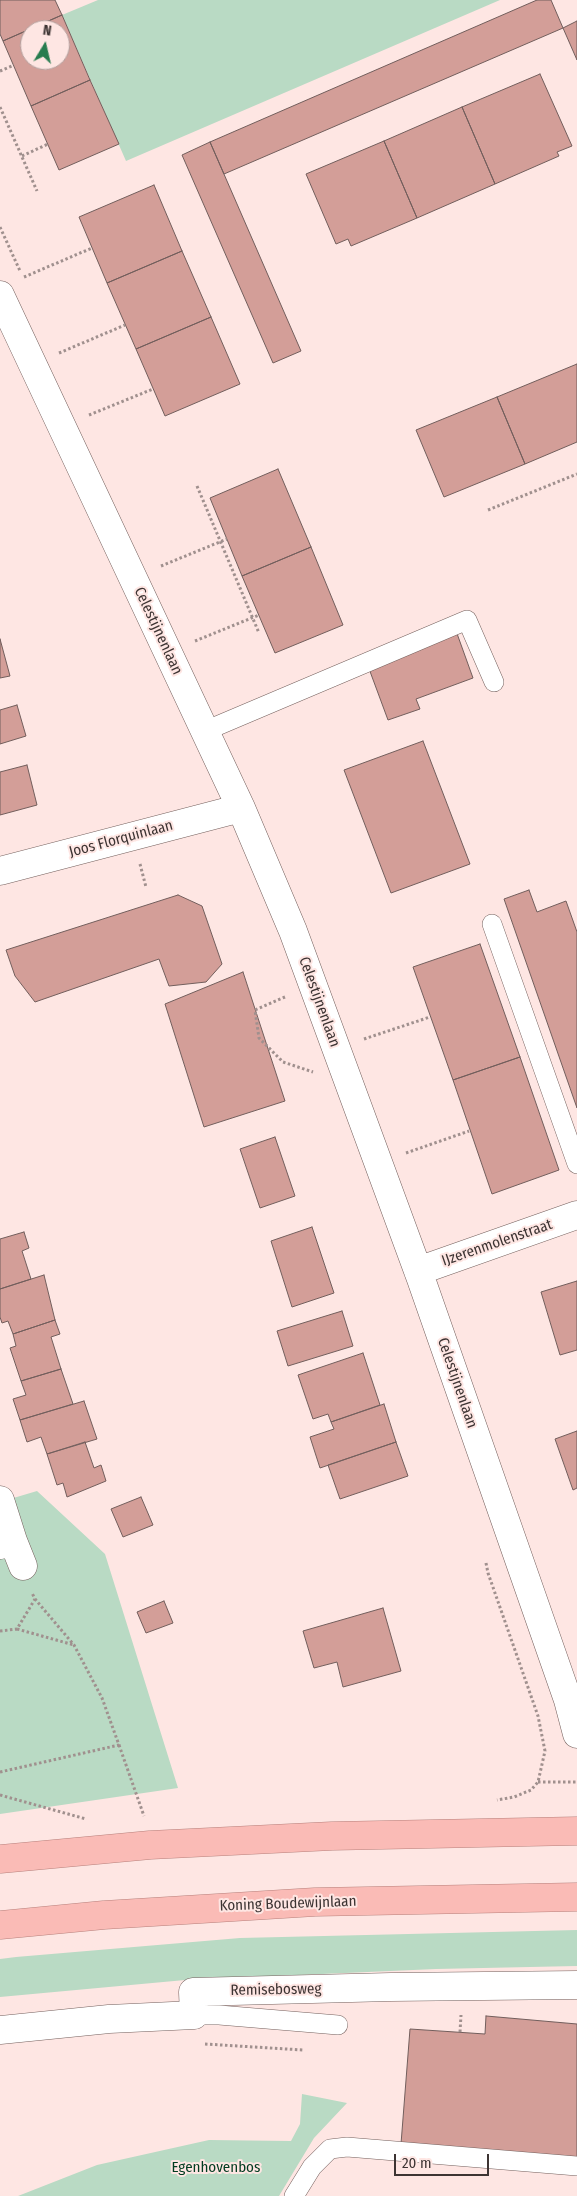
<!DOCTYPE html>
<style>
body{margin:0}
#map{position:relative;width:577px;height:2196px;overflow:hidden;background:#fee6e3;font-family:"Fira Sans Condensed",sans-serif}
canvas{display:block}
.north{position:absolute;left:20px;top:20px;width:50px;height:50px;box-sizing:border-box;background:#fee6e3;border:1px solid #b19f9d;border-radius:50%;rotate:9deg;font-size:14px;font-weight:700;line-height:20px;text-align:center;color:#3d3433}
.north::after{content:'';display:block;margin:auto;width:18px;height:22px;background:#277c4f;clip-path:polygon(50% 0,100% 100%,50% 72%,0 100%)}
.scale{position:absolute;left:394px;top:2154px;width:95px;height:22px;box-sizing:border-box;border:2px solid #3d3433;border-top:0;padding-left:6px;font-size:15px;line-height:18px;white-space:nowrap;color:#3d3433;-webkit-text-stroke:4px #fee6e3;paint-order:stroke}
</style>
<div id="map">
<canvas width="577" height="2196"></canvas>
<div class="north">N</div>
<div class="scale">20 m</div>
</div>
<script>
const context = document.querySelector('canvas').getContext('2d');
context.lineJoin = 'round';
function fill(path, color) {
  context.fillStyle = color;
  context.fill(path, 'evenodd');
}
function toPath(rows) {
  const path = new Path2D();
  for (const r of rows) {
    path.moveTo(r[0], r[1]);
    for (let i = 2; i < r.length; i += 2) path.lineTo(r[i], r[i + 1]);
  }
  return path;
}
function trace(path, color, width, dash) {
  context.strokeStyle = color;
  context.lineWidth = width;
  context.lineCap = dash ? 'butt' : 'round';
  context.setLineDash(dash || []);
  context.stroke(path);
}
function drawText(font, color, halo, rows, align = 'center') {
  context.font = font + ' "Fira Sans Condensed",sans-serif';
  context.lineWidth = 4;
  context.setLineDash([]);
  context.textBaseline = 'middle';
  context.strokeStyle = halo;
  context.fillStyle = color;
  for (const [text, x, y, turn = 0] of rows) {
    context.save();
    context.translate(x, y);
    context.rotate((+turn || 0) * Math.PI / 180);
    context.textAlign = isNaN(turn) ? turn : align;
    if (halo) context.strokeText(text, 0, 0);
    context.fillText(text, 0, 0);
    context.restore();
  }
}
fill(toPath([
 [98,0,500,0,126,161,62,15],
 [37,1491,105,1554,178,1788,0,1814,0,1502],
 [577,1930,577,1966,436,1969,185,1980,0,1997,0,1959,16,1957,240,1938],
 [302,2094,347,2103,314,2138,279,2196,18,2196,97,2165,209,2140,291,2141,300,2124]
]), '#b9dac4');
const building = toPath([
 [0,0,55,0,62,15,3,41,0,34,0,0],
 [537,0,551,0,563,28,224,174,210,142,537,0],
 [62,15,90,80,31,106,3,41,62,15],
 [30,30,60,30,60,60,30,60,30,30],
 [577,21,577,60,563,28,577,21],
 [540,74,572,146,557,152,559,156,495,184,462,107,540,74],
 [90,80,119,144,59,170,31,106,90,80],
 [462,107,495,184,417,218,384,141,462,107],
 [384,141,417,218,351,246,348,239,336,244,306,174,384,141],
 [210,142,301,351,273,363,182,155,210,142],
 [154,185,182,251,107,283,79,217,154,185],
 [182,251,211,317,136,349,107,283,182,251],
 [211,317,240,384,165,416,136,349,211,317],
 [577,364,577,442,525,464,497,397,577,364],
 [497,397,525,464,444,497,416,430,497,397],
 [278,469,311,547,242,576,210,498,278,469],
 [311,547,343,625,275,653,242,576,311,547],
 [455,628,473,678,416,699,420,709,388,720,368,666,455,628],
 [0,639,10,676,0,678,0,639],
 [17,705,26,736,0,744,0,710,17,705],
 [423,741,470,864,391,893,344,770,423,741],
 [27,765,37,805,0,815,0,772,27,765],
 [529,890,537,912,566,901,577,932,577,1108,504,899,529,890],
 [178,895,202,906,222,964,206,982,169,986,159,959,35,1002,15,976,6,950,178,895],
 [480,944,520,1057,453,1080,413,967,480,944],
 [243,972,285,1101,204,1127,165,1004,243,972],
 [520,1057,559,1170,492,1194,453,1080,520,1057],
 [275,1137,295,1196,260,1208,240,1149,275,1137],
 [312,1227,334,1293,292,1307,271,1241,312,1227],
 [24,1232,29,1248,22,1251,31,1279,0,1289,0,1239,24,1232],
 [44,1275,55,1320,13,1334,8,1321,2,1323,0,1317,0,1289,44,1275],
 [577,1281,577,1350,560,1355,541,1292,577,1281],
 [342,1311,353,1346,288,1366,277,1331,342,1311],
 [55,1320,60,1334,51,1337,61,1369,21,1381,10,1348,16,1346,13,1334,55,1320],
 [363,1353,380,1405,331,1422,328,1414,313,1419,298,1375,363,1353],
 [61,1369,73,1404,20,1420,13,1399,26,1395,21,1381,61,1369],
 [84,1401,97,1439,47,1454,41,1437,27,1442,20,1420,84,1401],
 [384,1404,396,1442,320,1468,310,1437,334,1429,331,1422,384,1404],
 [577,1431,577,1488,573,1490,555,1439,577,1431],
 [85,1442,94,1468,101,1465,106,1481,67,1497,63,1483,57,1485,47,1454,85,1442],
 [396,1442,408,1476,340,1499,328,1465,396,1442],
 [141,1497,153,1525,123,1537,111,1509,141,1497],
 [164,1601,173,1623,146,1633,137,1612,164,1601],
 [383,1608,401,1671,343,1687,337,1662,314,1668,303,1631,383,1608],
 [486,2016,577,2024,577,2157,401,2144,410,2029,485,2034,486,2016]
]);
fill(building, '#d39e98');
trace(building, '#725e5c', 1);
const service = toPath([
 [205,731,467,620,494,682],
 [492,924,577,1164],
 [194,2015,219,2015,338,2025],
 [294,2196,312,2167,330,2149,347,2147,577,2166]
]);
const minor = toPath([
 [0,295,241,808,293,931,421,1279,568,1700,577,1734],
 [0,871,241,808],
 [418,1271,577,1215],
 [0,1500,13,1541,0,1545],
 [13,1541,23,1566],
 [0,2030,109,2019,194,2015,193,1992,391,1987,577,1985]
]);
const trunk = toPath([
 [0,1859,150,1845,332,1836,577,1831],
 [0,1925,104,1915,315,1902,577,1897]
]);
trace(service, '#74605d', 20);
trace(minor, '#74605d', 29);
trace(trunk, '#b7817c', 29);
trace(toPath([
 [0,71,14,65],
 [0,107,37,191],
 [22,156,48,144],
 [0,227,20,271],
 [24,277,92,248],
 [59,353,125,325],
 [89,415,153,389],
 [197,486,259,633],
 [488,510,577,474],
 [161,566,227,539],
 [195,641,259,615],
 [140,864,146,887],
 [285,997,255,1010,259,1038,283,1062,313,1072],
 [364,1039,430,1017],
 [406,1153,469,1131],
 [486,1563,488,1573,538,1716,545,1751,538,1782,531,1790,514,1797,497,1800],
 [17,1629,74,1645],
 [0,1631,17,1629,35,1599,32,1593],
 [119,1745,144,1816],
 [0,1772,119,1745,102,1698,74,1645,35,1599],
 [538,1782,577,1782],
 [0,1795,86,1819],
 [460,2032,461,2015],
 [205,2044,303,2050]
]), '#a0908e', 3, [2.5, 2.5]);
trace(service, '#fff', 19);
trace(minor, '#fff', 28);
trace(trunk, '#fabbb6', 28);
drawText('15px', '#3d3433', '#fee6e3', [
 ["Celestijnenlaan",158,631,65],
 ["Joos Florquinlaan",121,839,-15],
 ["Celestijnenlaan",319,1002,70],
 ["IJzerenmolenstraat",497,1243,-19],
 ["Celestijnenlaan",457,1383,71],
 ["Koning Boudewijnlaan",288,1904,-2],
 ["Remisebosweg",276,1990,-1]
]);
drawText('15px', '#013c20', '#fee6e3', [
 ["Egenhovenbos",216,2168]
]);
</script>
